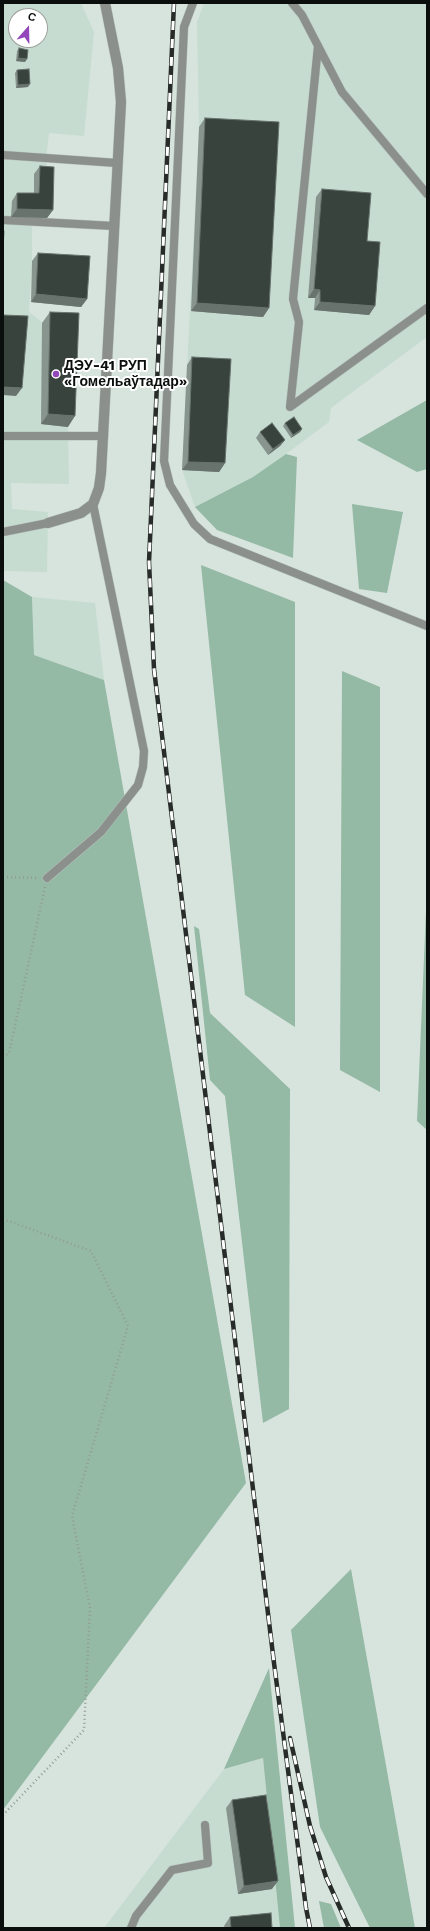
<!DOCTYPE html>
<meta charset="utf-8">
<style>
body{margin:0}
#map{position:relative;width:430px;height:1931px;overflow:hidden;background:#d7e4dd;font-family:"Work Sans",sans-serif}
canvas{display:block}
.frame{position:absolute;inset:0;border:4px solid #0a0e0c;pointer-events:none}
.north{position:absolute;left:8px;top:8px;width:40px;height:40px;box-sizing:border-box;background:#fff;border:1px solid #9d9f9e;border-radius:50%;rotate:20deg;font-size:11px;font-weight:700;line-height:16px;text-align:center;color:#0a0e0c}
.north::after{content:'';display:block;margin:auto;width:14px;height:18px;background:#9248ba;clip-path:polygon(50% 0,100% 100%,50% 72%,0 100%)}
</style>
<div id="map">
<canvas width="430" height="1931"></canvas>
<div class="frame"></div>
<div class="north">С</div>
</div>
<script>
const context = document.querySelector('canvas').getContext('2d');
context.lineJoin = 'round';
function fill(path, color) {
  context.fillStyle = color;
  context.fill(path, 'evenodd');
}
function toPath(rows) {
  const path = new Path2D();
  for (const r of rows) {
    path.moveTo(r[0], r[1]);
    for (let i = 2; i < r.length; i += 2) path.lineTo(r[i], r[i + 1]);
  }
  return path;
}
function trace(path, color, width, dash) {
  context.strokeStyle = color;
  context.lineWidth = width;
  context.lineCap = dash ? 'butt' : 'round';
  context.setLineDash(dash || []);
  context.stroke(path);
}
function drawText(font, color, halo, rows, align = 'center') {
  context.font = font + ' "Work Sans",sans-serif';
  context.lineWidth = 4;
  context.setLineDash([]);
  context.textBaseline = 'middle';
  context.strokeStyle = halo;
  context.fillStyle = color;
  for (const [text, x, y, turn = 0] of rows) {
    context.save();
    context.translate(x, y);
    context.rotate((+turn || 0) * Math.PI / 180);
    context.textAlign = isNaN(turn) ? turn : align;
    if (halo) context.strokeText(text, 0, 0);
    context.fillText(text, 0, 0);
    context.restore();
  }
}
fill(toPath([
 [3,3,81,3,94,32,84,136,49,133,46,159,48,175,47,218,32,218,32,261,29,312,43,323,68,427,69,484,11,483,12,509,48,512,47,572,3,571],
 [16,16,40,16,40,40,16,40],
 [204,3,427,3,427,337,331,408,329,422,286,454,253,477,195,507,182,470,199,127,197,22],
 [32,597,95,603,104,680,34,655],
 [263,1758,280,1928,104,1928,224,1769]
]), '#c7dcd0');
fill(toPath([
 [427,400,427,469,417,472,357,440],
 [286,454,297,457,293,558,217,530,195,507,253,477],
 [352,504,403,512,387,593,359,589],
 [201,565,295,602,295,1027,245,995],
 [3,580,32,597,34,655,104,680,246,1483,3,1810],
 [342,671,380,687,380,1092,340,1070],
 [427,888,427,1130,417,1121],
 [194,926,199,929,210,1013,290,1089,289,1409,263,1423,225,1096,210,1080],
 [351,1569,415,1928,370,1928,320,1827,291,1630],
 [269,1668,295,1928,280,1928,263,1758,224,1769],
 [319,1901,331,1904,341,1928,324,1928]
]), '#94b9a5');
const service = toPath([
 [193,3,184,27,164,461,170,485,194,524,210,539,427,626],
 [292,3,302,15,342,92,427,194],
 [318,46,293,299,299,322,290,407,427,308],
 [3,155,117,163],
 [3,220,114,226],
 [3,436,104,436],
 [3,532,48,523],
 [47,878,101,832,138,785,143,767,144,751,93,504],
 [131,1928,136,1916,172,1870,208,1863,205,1825]
]);
const minor = toPath([
 [48,523,81,513,93,504,99,488,101,473,121,102,118,68,105,3]
]);
trace(service, '#b6c2bc', 9);
trace(minor, '#b6c2bc', 11);
trace(toPath([
 [3,877,37,878],
 [3,1057,9,1053,45,887],
 [3,1219,91,1251,128,1326,72,1516,90,1608,84,1730,3,1815]
]), '#929c96', 2.5, [1, 3]);
trace(service, '#8b908d', 8);
trace(minor, '#8b908d', 10);
const rail = toPath([
 [174,3,149,562,154,669,274,1663,306,1908,310,1928],
 [290,1738,310,1826,326,1877,349,1928]
]);
trace(rail, '#272c2a', 4.5);
trace(rail, '#fff', 3, [9]);
fill(toPath([
 [19,48,25,62,16,61,17,51],
 [17,70,28,87,16,88,15,73],
 [205,118,269,308,263,317,191,311,199,127],
 [40,166,53,210,47,218,11,217,12,201,17,193,34,193,34,174],
 [322,189,367,241,375,306,369,315,314,310,315,298,308,298,316,197],
 [38,253,87,299,81,307,31,302,32,261],
 [50,312,68,427,41,424,42,323],
 [192,357,225,463,219,472,182,470,187,365],
 [285,423,302,429,300,432,291,438,283,426],
 [260,432,285,440,280,446,268,455,256,438],
 [232,1800,272,1889,238,1894,226,1808],
 [230,1917,272,1928,225,1928,224,1926]
]), '#88948e');
fill(toPath([
 [18,58,27,59,25,62,16,61],
 [30,84,28,87,16,88,18,85],
 [17,209,53,210,47,218,11,217],
 [314,289,320,290,315,298,308,298],
 [36,294,87,299,81,307,31,302],
 [320,302,375,306,369,315,314,310],
 [197,303,269,308,263,317,191,311],
 [3,387,22,388,16,396,3,395],
 [48,414,75,416,68,427,41,424],
 [302,429,300,432,291,438,293,435],
 [285,440,280,446,268,455,273,449],
 [188,462,225,463,219,472,182,470],
 [278,1881,272,1889,238,1894,244,1886]
]), '#68736e');
const building = toPath([
 [19,48,28,50,27,59,18,58,19,48],
 [29,69,30,84,18,85,17,70,29,69],
 [205,118,279,122,269,308,197,303,205,118],
 [40,166,54,167,53,210,17,209,17,193,39,193,40,166],
 [322,189,371,193,367,241,380,242,375,306,320,302,320,290,314,289,322,189],
 [3,231,4,231,3,249,3,231],
 [38,253,90,256,87,299,36,294,38,253],
 [50,312,79,313,75,416,48,414,50,312],
 [3,315,28,316,22,388,3,387,3,315],
 [192,357,231,359,225,463,188,462,192,357],
 [294,417,302,429,293,435,285,423,294,417],
 [272,423,285,440,273,449,260,432,272,423],
 [266,1795,278,1881,244,1886,232,1800,266,1795],
 [271,1913,272,1928,231,1928,230,1917,271,1913]
]);
fill(building, '#39433e');
trace(building, '#68736e', 1);
for (const [x, y, r, color] of [
 [56,374,4,"#9248ba"]
]) {
  const dot = new Path2D();
  dot.arc(x, y, r, 0, 2 * Math.PI);
  context.fillStyle = color;
  context.fill(dot);
  trace(dot, '#fff', 1.5);
}
drawText('bold 14px', '#0a0e0c', '#fff', [
 ["ДЭУ-41 РУП",64,366],
 ["«Гомельаўтадар»",64,382]
], 'left');
</script>
